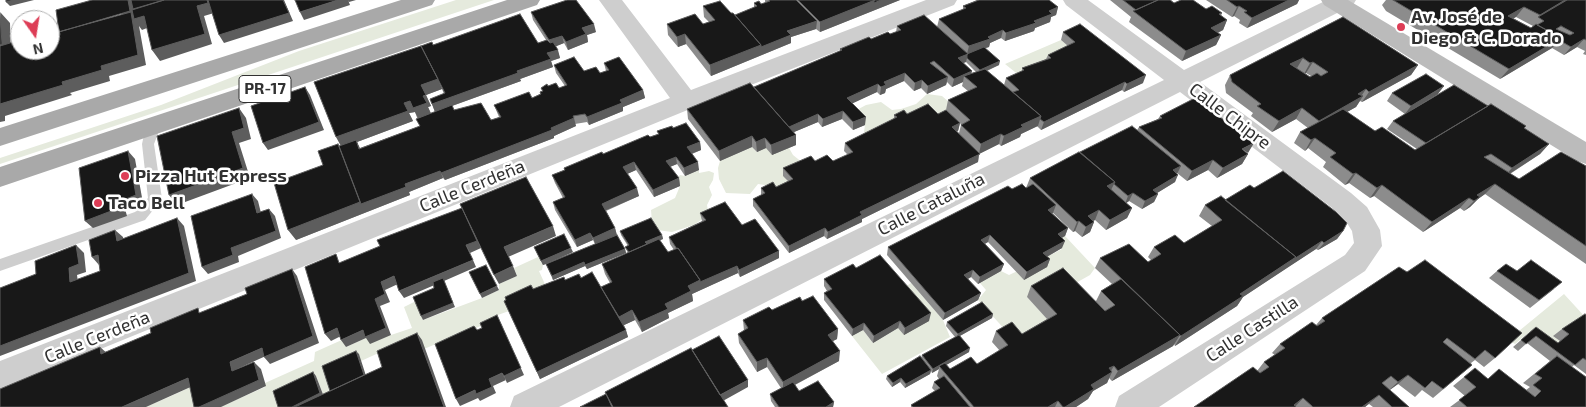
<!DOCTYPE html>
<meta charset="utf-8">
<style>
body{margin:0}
#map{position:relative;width:1586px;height:407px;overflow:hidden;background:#fff;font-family:"Exo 2",sans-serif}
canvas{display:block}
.north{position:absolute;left:10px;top:10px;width:50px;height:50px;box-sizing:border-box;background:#fff;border:1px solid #adadad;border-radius:50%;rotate:167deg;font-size:14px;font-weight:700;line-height:20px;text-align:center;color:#313131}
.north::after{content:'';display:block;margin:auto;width:18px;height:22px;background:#dd3d56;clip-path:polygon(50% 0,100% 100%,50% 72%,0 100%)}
</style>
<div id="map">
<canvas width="1586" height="407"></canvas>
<div class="north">N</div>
</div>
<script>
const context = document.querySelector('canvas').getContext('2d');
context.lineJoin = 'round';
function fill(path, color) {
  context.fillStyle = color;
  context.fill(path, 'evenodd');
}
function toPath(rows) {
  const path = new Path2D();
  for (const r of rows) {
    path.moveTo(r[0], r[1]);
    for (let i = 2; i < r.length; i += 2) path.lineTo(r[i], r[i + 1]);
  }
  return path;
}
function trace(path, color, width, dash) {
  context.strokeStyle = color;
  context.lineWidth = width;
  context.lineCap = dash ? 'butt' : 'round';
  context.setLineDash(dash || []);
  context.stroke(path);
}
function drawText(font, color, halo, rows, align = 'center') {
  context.font = font + ' "Exo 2",sans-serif';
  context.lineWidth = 5;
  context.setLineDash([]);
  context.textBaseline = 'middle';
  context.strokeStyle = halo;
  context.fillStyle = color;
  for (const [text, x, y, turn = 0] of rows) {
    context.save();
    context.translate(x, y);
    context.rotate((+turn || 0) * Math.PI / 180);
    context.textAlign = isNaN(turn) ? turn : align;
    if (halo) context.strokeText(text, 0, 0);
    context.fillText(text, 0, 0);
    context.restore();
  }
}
fill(toPath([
 [456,0,494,0,0,164,0,158,161,105,299,51],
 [1061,40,1073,50,1020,76,1005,64],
 [927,94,942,96,950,103,950,115,867,135,864,132,865,125,853,112,866,105,881,102,892,110,901,109,916,104],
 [752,147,757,152,766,148,789,148,793,155,803,163,790,184,779,187,758,184,750,194,726,193,719,179,718,168,720,161],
 [699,170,699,173,709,171,714,173,713,180,709,187,712,195,707,205,708,211,701,220,694,225,672,232,657,230,652,222,651,210,675,198,680,186,675,180,680,175,685,176],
 [1065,236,1095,268,1090,275,1067,288,1027,297,1052,324,1018,344,978,300,986,290,980,283,1001,271,1009,275,1041,260,1062,249,1055,241],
 [538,257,543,265,542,270,539,271,548,291,508,308,509,311,495,316,496,319,456,337,455,336,424,349,416,336,361,361,359,355,333,394,324,397,316,376,280,407,220,407,265,387,265,383,314,361,315,352,344,339,346,347,368,337,391,335,412,328,404,307,416,301,423,320,482,298,499,290,499,284,517,276,514,268],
 [911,283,943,320,950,337,882,374,852,336,863,330,873,343,898,328,902,289],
 [1564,294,1586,318,1564,331,1562,329,1554,336,1560,341,1549,350,1527,334,1515,344,1508,340],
 [195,385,200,407,145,407,169,397]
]), '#e5eadd');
fill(toPath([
 [155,121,160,123,161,126,154,144,162,199,145,220,0,271,0,259,135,212,148,198,142,144,144,135,150,123,155,121]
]), '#cecece');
fill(toPath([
 [599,0,622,0,691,90,926,0,957,0,954,5,695,107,0,390,0,361,670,98,599,0],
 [1063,0,1088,0,1184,70,1327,0,1356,0,1353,5,1200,82,1351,193,1367,207,1380,230,1382,246,1365,271,1159,407,1115,407,1119,396,1345,255,1354,243,1352,231,1347,223,1331,207,1180,92,559,407,510,407,514,396,1164,80,1066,5,1063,0]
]), '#cecece');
fill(toPath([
 [1321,0,1348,0,1586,142,1586,164,1577,161,1324,5,1321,0]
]), '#bbb');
fill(toPath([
 [401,0,435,0,432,5,0,146,0,128,401,0],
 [507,0,540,0,537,5,0,187,0,167,507,0]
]), '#a9a9a9');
fill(toPath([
 [765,0,900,0,820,32,816,29,791,37,791,43,711,76,686,44,678,47,668,35,667,24,703,24,709,22,704,17,703,6,735,15,754,8,754,3,761,4,765,3],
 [977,0,1049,0,1058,7,1056,15,1051,17,1050,22,1035,28,1034,31,1005,41,1001,38,990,43,989,47,985,48,999,65,987,71,1004,85,1006,78,1022,71,1022,68,1046,59,1048,55,1068,46,1061,40,1063,32,1143,83,1124,92,1122,90,1041,130,1037,126,1021,134,1020,137,1001,146,999,144,979,154,978,162,862,219,862,222,827,239,824,236,789,253,753,206,753,199,761,195,761,188,776,187,788,181,783,176,783,168,815,161,833,161,848,155,844,151,845,143,894,119,894,115,938,114,946,110,948,100,968,91,962,86,963,82,952,87,947,82,946,85,927,94,921,88,914,91,904,81,886,89,885,93,880,95,877,92,852,103,865,125,853,130,842,119,822,127,818,122,794,132,796,135,796,145,772,155,766,148,757,152,752,147,720,161,688,119,687,109,754,87,840,51,840,49,871,39,890,34,896,32,897,26,967,54,937,27,939,19,963,10,963,6],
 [966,62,976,72,971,73,972,71,963,63],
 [960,123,961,125,959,133,957,131,958,131],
 [1110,0,1171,0,1174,3,1222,13,1221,16,1227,20,1223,30,1218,33,1221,35,1216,45,1182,61,1129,22,1131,17],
 [1206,0,1299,0,1297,4,1247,28,1239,23,1240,20,1234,16,1232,17],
 [1386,0,1586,0,1586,55,1583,54,1585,51,1577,47,1564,55,1552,48,1500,79,1386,11,1382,5],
 [1516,17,1533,26,1531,28,1513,18],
 [531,12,596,32,587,35,588,42,568,50,564,43,556,46,560,58,551,61,553,67,520,79,521,81,452,106,454,110,491,120,499,117,494,105,532,98,540,94,540,92,542,91,541,88,548,86,559,88,565,86,556,73,554,65,584,71,600,73,606,71,604,63,643,90,645,98,623,107,623,111,589,125,587,122,575,124,576,126,554,136,554,138,445,180,443,178,409,192,410,195,296,240,323,165,433,45,538,43,546,40,533,20],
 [442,89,444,94,430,99,435,112,431,113,428,107,431,106,426,95],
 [415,112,420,126,360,148,357,142,413,121,409,113],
 [1343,17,1418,65,1411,75,1362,102,1360,101,1356,107,1347,112,1375,131,1415,150,1417,149,1387,129,1393,121,1405,114,1387,101,1392,93,1438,94,1411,110,1488,106,1526,126,1524,128,1549,144,1540,154,1510,174,1519,179,1586,166,1586,264,1485,194,1478,199,1470,207,1464,211,1460,208,1423,232,1374,196,1370,198,1349,183,1345,185,1323,167,1326,162,1308,148,1305,151,1294,143,1300,132,1308,128,1296,119,1272,132,1251,116,1253,113,1226,93,1225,85,1230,75],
 [1305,73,1306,73,1311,76,1310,77],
 [1160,116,1248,154,1242,164,1217,178,1208,170,1187,181,1177,173,1175,182,1157,193,1158,194,1154,202,1142,209,1129,201,1126,203,1132,208,1127,218,1106,230,1095,220,1093,221,1094,222,1090,232,1082,237,1075,231,1073,232,1053,213,1052,213,1068,228,1065,236,1062,238,1062,248,1047,257,1050,259,1047,267,1024,280,988,242,985,244,1004,264,1001,271,978,284,971,277,968,279,981,293,978,300,943,320,887,255,888,247,1026,188,1030,178,1080,152,1137,130,1139,127,1158,119],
 [673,128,700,142,701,150,692,154,699,170,685,176,677,164,670,167,679,178,680,186,654,197,636,170,627,174,639,196,606,211,615,228,617,235,625,249,626,253,587,269,585,266,553,280,546,264,543,265,534,247,573,252,560,258,595,244,593,240,577,247,555,210,553,202,563,198,555,183,552,175,564,170,564,168,658,134,657,131],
 [1254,188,1343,231,1337,239,1318,250,1316,249,1288,267,1243,297,1237,306,1175,346,1174,344,1173,346,1112,381,1109,378,1107,383,1093,391,1088,399,1076,407,911,407,911,405,935,391,932,388,934,382,939,379,937,376,939,369,932,373,931,371,930,374,905,388,900,382,892,387,886,379,887,376,921,358,922,355,955,337,946,326,947,322,993,314,992,318,960,336,969,352,946,365,950,369,977,364,1000,351,992,342,996,331,1022,334,1047,319,1027,297,1031,286,1096,301,1101,291,1112,284,1095,268,1100,258,1148,262,1151,260,1148,257,1154,247,1184,243,1212,226,1199,216,1205,205,1225,200],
 [700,213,742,225,779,251,779,258,740,277,738,273,692,294,693,301,668,313,669,318,642,332,635,320,624,325,628,337,540,379,504,301,533,289,565,280,581,278,601,287,610,283,605,274,602,264,628,253,625,247,628,246,621,235,620,231,662,235,663,239,660,240,668,252,674,250,670,244,669,237,702,221],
 [1399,267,1495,358,1484,367,1475,360,1471,363,1472,365,1433,398,1422,390,1415,397,1398,384,1390,390,1409,407,1373,407,1369,404,1365,407,1194,407,1257,371,1264,362,1275,355,1272,353,1280,344,1316,325,1322,318],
 [856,268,929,321,904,335,898,328,873,343,863,330,852,336,824,300,824,293,827,291,824,286,824,279],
 [1497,271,1517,271,1554,289,1530,308,1489,278],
 [802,301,838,329,837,339,833,341,839,361,795,385,799,391,834,402,833,407,775,407,771,401,770,394,781,388,767,367,757,372,739,343,738,334,744,331,743,320],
 [1586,315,1586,374,1574,365,1572,367,1586,407,1450,407,1465,396,1453,386,1464,377,1488,379,1499,369,1526,390,1530,387,1523,383,1550,361,1527,343,1518,351,1513,347,1536,327,1558,343,1560,341,1553,336,1562,329]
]), '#8c8c8c');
fill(toPath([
 [14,0,34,0,10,6,6,2],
 [128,0,169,1,152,26,142,30,139,26,146,65,109,76,110,81,70,93,72,95,5,116,5,121,0,122,0,104,62,82,101,66],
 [207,0,211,0,214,13,204,16,212,44,160,61,152,50,197,6],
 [283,0,285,0,284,0,293,21,224,43,219,35],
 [338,0,348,0,350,5,304,20,300,12],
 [348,0,356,0,349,2],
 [875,0,900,0,820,32,820,22],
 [1289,0,1299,0,1297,4,1247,28,1252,18],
 [1565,0,1571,0,1538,17,1540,15],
 [1239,6,1234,16,1232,17,1237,7],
 [1058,7,1056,15,1051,17,1050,22,1035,28,1034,31,1005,41,1006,33,1034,21,1049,11],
 [1524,7,1516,17,1500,26,1508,16],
 [1,13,10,23,11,55,0,58],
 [1227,20,1223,30,1206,38,1211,28],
 [817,21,816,29,791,37,791,43,711,76,710,65,787,31],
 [594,24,596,32,587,35,588,42,568,50,566,42,582,28],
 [1003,30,1001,38,990,43,989,47,967,54,969,46],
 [685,34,686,44,678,47,677,37],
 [1221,35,1216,45,1182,61,1186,51],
 [562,36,564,43,552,48,549,40],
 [1561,38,1552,48,1500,79,1509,69],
 [1584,39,1577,47,1564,55,1571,47],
 [558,50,560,58,551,61,553,67,520,79,521,81,435,112,432,104,517,71,547,53],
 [968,54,966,62,956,66,958,58],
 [1303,58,1297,68,1290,64],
 [1000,61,999,65,979,74,980,70],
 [1313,62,1306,73,1304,74,1310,63],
 [1418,65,1411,75,1362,102,1369,92],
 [972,71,970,79,964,76,963,82,952,87,954,79],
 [905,73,904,81,886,89,885,93,880,95,881,87,884,82],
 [1146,75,1143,83,1124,92,1127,84],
 [948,77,946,85,927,94,928,86],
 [438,79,442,89,426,95,421,85],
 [922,80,921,88,914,91,915,83],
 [1125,82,1122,90,1041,130,1044,122],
 [878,84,877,92,847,106,847,98],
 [1444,86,1438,94,1405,114,1411,106],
 [305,87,310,95,324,130,268,150,263,143],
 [1366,89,1360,98,1363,96,1356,107,1313,131,1319,121,1358,94],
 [643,90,645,98,623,107,623,111,589,125,587,117,620,100],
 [426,95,431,106,428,107,431,114,418,118,415,112,409,113,413,121,357,142,363,156,342,148,336,137,404,103],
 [239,108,246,118,251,139,239,143,250,178,177,205,169,195,232,132],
 [1302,108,1296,119,1272,132,1279,121],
 [843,111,842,119,822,127,823,119],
 [818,114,818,122,787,135,787,127],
 [1041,116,1038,126,1021,134,1020,137,1001,146,1004,136,1021,125],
 [866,117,865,125,853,130,853,122],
 [574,118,576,126,554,136,554,138,445,180,441,173],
 [960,123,958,131,950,134,952,127],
 [1001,134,999,144,979,154,978,162,862,219,862,222,827,239,828,232,860,212,979,154,981,144],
 [796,135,796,145,772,155,771,145],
 [752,136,752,147,720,161,719,151],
 [765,138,766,148,757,152,756,142],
 [1315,138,1308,148,1305,151,1311,140],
 [700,142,701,150,688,155,687,147],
 [1254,143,1248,153,1242,149],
 [338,144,344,154,405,184,440,171,443,178,409,192,410,195,296,240,288,230],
 [1549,144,1540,154,1503,178,1512,168],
 [128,151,135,159,143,203,125,209,127,216,93,228,85,221,118,202],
 [1248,154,1242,164,1217,178,1223,168],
 [676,157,677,164,667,168,666,161],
 [1213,160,1208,170,1187,181,1192,171],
 [634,162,636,170,625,175,623,167],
 [698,162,699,170,685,176,684,168],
 [1181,166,1177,174,1173,170],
 [1356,173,1349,183,1345,185,1353,174],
 [1178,175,1175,182,1149,198,1153,190],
 [679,178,680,186,654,197,653,190],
 [1115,182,1110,192,1107,186],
 [1495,184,1485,194,1478,199,1470,207,1464,211,1474,201,1477,195],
 [1382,185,1374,196,1370,198,1377,188],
 [637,188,639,196,604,211,602,204],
 [1133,193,1129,201,1125,204,1128,196],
 [252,194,258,201,263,221,257,213],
 [1158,194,1154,202,1142,209,1145,201],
 [1469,198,1460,208,1423,232,1432,222],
 [1056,205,1053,213,1045,217,1048,210],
 [462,208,481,248,470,253,466,245],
 [1132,208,1127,218,1106,230,1110,220],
 [269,209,275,216,281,238,238,256,239,262,208,274,202,267,231,248],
 [1099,210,1095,220,1084,226,1088,216],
 [177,218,184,226,196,281,0,356,0,346],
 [1079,221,1075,231,1073,232,1077,222],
 [1094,222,1090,232,1082,237,1086,227],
 [553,226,556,236,508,257,504,247],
 [615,228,617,236,596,246,593,238],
 [825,228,824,236,789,253,789,246],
 [1068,228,1065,236,1055,241,1058,234],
 [115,230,123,237,125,249,117,241],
 [1343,231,1337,239,1318,250,1324,243],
 [590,233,593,240,577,247,575,240],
 [662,235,663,239,646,246,645,242],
 [990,235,988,242,979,247,981,240],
 [1065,241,1062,248,1041,260,1043,253],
 [1322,241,1316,249,1243,297,1237,306,1175,346,1181,336,1240,294,1296,257],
 [76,245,84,253,86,272,77,275,79,290,70,282,69,268],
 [571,248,573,252,543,265,541,261],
 [625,249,626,253,587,269,585,265],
 [779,251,779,258,740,277,739,270],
 [98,255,99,265,92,257],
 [1050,259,1047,267,1024,280,1027,272],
 [473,260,476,267,444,281,455,307,423,320,421,316,444,281,404,298,399,291],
 [584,262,585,266,553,280,552,276],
 [1004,264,1001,271,978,284,980,277],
 [513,266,517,276,499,284,494,275],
 [737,266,738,273,692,294,693,301,668,313,669,318,642,332,639,322,688,286,700,280],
 [292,269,297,276,319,343,270,364,264,357],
 [973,270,971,277,962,282,964,275],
 [394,276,398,284,385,290,390,302,380,306,391,335,370,344,366,338,346,347,341,340,363,330,375,299,381,282],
 [497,286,499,290,482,298,480,294],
 [981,293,978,300,943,320,945,313],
 [632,310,635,320,622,326,619,317],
 [931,313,929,321,904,335,905,328],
 [993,314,992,318,956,338,958,334],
 [497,315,524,375,507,383,504,376],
 [900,321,898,328,873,343,874,336],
 [864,323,863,330,852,336,853,329],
 [337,328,343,335,331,341,325,334],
 [838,329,837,339,827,344,828,335],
 [626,330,628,337,540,379,537,372],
 [417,333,422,340,446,407,444,407],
 [1180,335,1173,346,1112,381,1118,371],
 [100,347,108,354,101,354],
 [262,348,268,355,237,369,239,378,232,371,230,362],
 [970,348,969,352,941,368,939,366,939,369,932,373,933,369],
 [356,351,359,354,367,379,330,391],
 [840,351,839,361,783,391,783,382],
 [767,358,767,367,757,372,757,362],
 [254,362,261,369,266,386,221,407,199,407],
 [1114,366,1109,374,1112,372,1107,383,1093,391,1088,399,1076,407,1065,407,1091,385,1109,368],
 [931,370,930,374,905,388,906,384],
 [313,372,316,376,324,397,303,407,292,407],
 [502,373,506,380,493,386,496,393,480,401,478,398,460,406,456,399,475,390,489,379],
 [1408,375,1398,384,1388,391,1398,382],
 [188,378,195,385,146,407,122,407],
 [901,378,900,382,892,387,893,383],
 [748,380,748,387,721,402,720,395],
 [1379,395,1365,407,1362,407],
 [1303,398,1295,407,1294,405],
 [1058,401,1055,407,1048,407],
 [834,402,833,407,826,407]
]), '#5d5d5d');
const building = toPath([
 [6,0,14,0,6,2,6,0],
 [92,0,128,0,130,11,59,32,56,10,92,0],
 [131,0,164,0,133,9,131,0],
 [164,0,207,0,208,3,197,6,205,34,152,50,144,16,134,19,132,10,164,0],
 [208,0,283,0,289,13,219,35,208,0],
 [295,0,338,0,300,12,295,0],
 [567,0,576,0,594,24,582,28,586,34,566,42,562,36,549,40,531,12,567,0],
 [769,0,796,0,817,21,787,31,791,35,761,47,761,45,735,15,757,6,754,3,759,1,761,4,770,1,769,0],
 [798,0,875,0,820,22,798,0],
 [874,0,881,0,874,3,874,0],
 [979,0,1049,0,1058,7,1049,11,1052,14,1034,21,1036,23,1006,33,1003,30,988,37,990,39,969,46,939,19,966,8,963,6,979,0],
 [1123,0,1158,0,1136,10,1123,0],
 [1158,0,1170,0,1174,3,1181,0,1193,0,1206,9,1212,6,1222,13,1219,14,1227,20,1211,28,1221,35,1186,51,1133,11,1158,0],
 [1227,0,1289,0,1252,18,1244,12,1247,11,1239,6,1237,7,1227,0],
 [1393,0,1565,0,1540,15,1524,7,1508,16,1531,28,1536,24,1561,38,1509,69,1393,0],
 [1567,0,1586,0,1586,40,1584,39,1571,47,1559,40,1561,38,1537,25,1544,21,1538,17,1567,0],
 [1561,26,1574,33,1570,35,1556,29,1561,26],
 [720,1,731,13,733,13,761,45,710,65,685,34,677,37,667,24,695,14,703,24,715,20,703,6,720,1],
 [131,12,138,55,101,66,102,70,62,82,63,85,0,104,0,46,20,40,20,50,50,50,50,40,58,37,58,32,131,12],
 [0,13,2,44,0,45,0,13],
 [520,14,538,43,547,40,550,43,553,42,558,50,547,53,551,59,517,71,518,73,432,104,430,99,445,93,421,46,432,42,433,45,520,14],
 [924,15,968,54,958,58,972,71,954,79,934,61,930,63,948,77,928,86,922,80,915,83,905,73,884,82,886,85,881,87,878,84,847,98,866,117,853,122,843,111,823,119,818,114,789,127,754,87,842,50,840,49,869,37,871,39,888,32,890,34,901,30,897,26,924,15],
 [1343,17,1418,65,1369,92,1366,89,1358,94,1363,96,1319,121,1302,108,1279,121,1257,106,1261,104,1232,82,1230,75,1343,17],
 [1303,58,1310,63,1313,62,1328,72,1321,76,1317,73,1310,77,1290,64,1303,58],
 [1080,24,1146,75,1127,84,1125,82,1044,122,1040,119,1041,116,1013,92,1019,90,1006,78,1024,70,1022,68,1051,58,1048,55,1075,42,1063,32,1080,24],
 [421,46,438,79,421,85,426,95,423,96,427,103,413,108,410,101,404,103,408,111,336,137,314,82,421,46],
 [984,47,1000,61,980,70,967,58,967,54,984,47],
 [574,57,584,71,596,67,600,73,609,70,604,63,619,57,643,90,620,100,622,103,587,117,585,114,573,116,574,118,551,128,552,130,441,173,440,171,405,184,406,187,361,204,339,146,356,140,359,149,420,126,416,119,452,105,454,110,481,103,491,120,501,117,494,105,529,92,532,98,541,94,540,92,543,91,541,88,547,84,548,86,556,83,559,88,567,85,554,65,574,57],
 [985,69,1041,116,1021,125,1023,127,1004,136,1001,134,981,144,961,125,970,120,948,100,977,87,964,76,985,69],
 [1426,74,1444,86,1411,106,1392,93,1426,74],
 [750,83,796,135,771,145,765,138,756,142,752,136,719,151,687,109,750,83],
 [1454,85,1488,106,1426,143,1393,121,1454,85],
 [305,87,319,122,263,143,251,106,305,87],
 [1195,98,1254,143,1242,149,1248,154,1223,168,1213,160,1192,171,1139,127,1162,118,1160,116,1195,98],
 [928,104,938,114,946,110,960,123,952,127,980,154,860,212,862,215,828,232,825,228,789,246,753,199,765,193,761,188,773,182,776,187,793,179,783,168,811,156,815,161,827,155,833,161,853,152,845,143,897,117,894,115,904,110,907,114,928,104],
 [1491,104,1526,126,1524,128,1549,144,1512,168,1491,154,1484,157,1519,179,1561,152,1586,166,1586,246,1495,184,1477,195,1480,197,1474,201,1469,198,1432,222,1382,185,1377,188,1356,173,1353,174,1330,157,1336,153,1315,138,1311,140,1300,132,1343,109,1375,131,1382,127,1415,150,1491,104],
 [239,108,244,128,232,132,243,168,169,195,157,136,239,108],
 [686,123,700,142,687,147,698,162,684,168,676,157,666,161,679,178,653,190,634,162,623,167,637,188,602,204,615,228,593,238,590,233,575,240,553,202,565,197,552,175,565,170,564,168,602,152,603,154,648,135,650,137,659,134,657,131,672,126,673,128,686,123],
 [1132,126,1181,166,1173,170,1178,175,1153,190,1158,194,1145,201,1133,193,1128,196,1114,184,1115,182,1080,152,1132,126],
 [338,144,360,202,288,230,274,183,323,165,318,151,338,144],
 [128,151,136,195,118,202,119,208,85,221,79,168,128,151],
 [1079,152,1115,182,1107,186,1132,208,1110,220,1099,210,1088,216,1094,222,1086,227,1079,221,1077,222,1030,178,1079,152],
 [1283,171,1336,212,1347,223,1343,231,1324,243,1322,241,1294,259,1296,257,1225,200,1250,185,1254,188,1283,171],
 [526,177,553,226,504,247,513,266,494,275,460,204,526,177],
 [1022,184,1026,188,1033,184,1056,205,1048,210,1068,228,1058,234,1065,241,1043,253,1050,259,1027,272,990,235,981,240,1004,264,980,277,973,270,964,275,981,293,945,313,888,247,1008,186,1012,189,1022,184],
 [252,194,257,213,269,209,276,231,231,248,233,255,202,267,191,216,252,194],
 [1221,196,1296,257,1240,294,1243,296,1181,336,1100,258,1129,244,1148,262,1161,254,1154,247,1175,235,1184,243,1222,220,1205,205,1221,196],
 [725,202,742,225,755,219,779,251,739,270,737,266,700,282,700,280,678,248,677,249,669,237,706,220,700,213,725,202],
 [462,208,477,241,466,245,473,260,399,291,394,276,381,282,385,294,375,299,386,328,365,337,363,330,341,340,337,328,325,334,305,267,336,254,339,263,380,246,377,240,462,208],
 [177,218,189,273,0,346,0,288,36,274,35,261,76,245,79,264,69,268,70,282,100,271,98,255,92,257,89,240,115,230,117,241,177,218],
 [651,218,662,235,645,242,647,244,629,252,625,247,629,245,620,231,651,218],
 [564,234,571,248,541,261,534,247,564,234],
 [617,235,625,249,585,265,584,262,552,276,546,264,617,235],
 [659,239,668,252,678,248,700,280,688,286,691,291,665,304,668,309,639,322,632,310,619,317,601,287,612,282,602,264,659,239],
 [880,255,931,313,905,328,900,321,874,336,864,323,853,329,824,293,832,289,824,279,853,264,856,268,880,255],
 [1425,260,1522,333,1495,358,1485,350,1475,359,1447,338,1443,342,1472,365,1443,389,1432,381,1425,388,1408,375,1398,382,1391,376,1382,383,1409,407,1392,407,1379,395,1362,407,1313,407,1303,398,1294,405,1296,407,1194,407,1253,367,1260,373,1269,367,1264,362,1285,348,1280,344,1312,322,1317,326,1325,321,1322,318,1399,267,1407,272,1425,260],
 [1531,260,1562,282,1539,300,1497,271,1506,264,1517,271,1531,260],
 [486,265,497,286,480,294,469,272,486,265],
 [1063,268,1105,311,1115,305,1101,291,1121,279,1180,335,1118,371,1114,366,1109,368,1112,372,1091,385,1094,389,1065,407,1063,407,1058,401,1048,407,974,407,939,366,945,363,950,369,971,357,977,364,1008,345,996,331,1012,322,1022,334,1057,314,1031,286,1063,268],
 [292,269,313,336,264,357,262,348,230,362,232,371,254,362,259,380,199,407,194,407,188,378,122,407,0,407,0,389,100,347,101,354,151,333,150,328,198,308,199,313,247,294,245,288,292,269],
 [592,272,626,330,537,372,504,301,506,300,505,297,531,285,533,289,564,277,565,280,579,274,581,278,592,272],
 [443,278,453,303,421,316,413,297,434,288,433,282,443,278],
 [813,296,838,329,828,335,840,351,783,382,767,358,757,362,738,334,748,328,743,320,769,307,772,310,800,297,802,301,813,296],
 [982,302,993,314,958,334,947,322,982,302],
 [1585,314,1586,315,1586,360,1583,358,1575,365,1536,336,1526,344,1521,340,1536,327,1558,343,1569,334,1562,329,1585,314],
 [497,315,521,368,504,376,502,373,489,379,492,387,476,394,475,390,456,399,435,344,474,326,477,330,482,328,480,323,497,315],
 [417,333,444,407,295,407,382,367,377,351,417,333],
 [959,335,970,348,933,369,922,355,959,335],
 [719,336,748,380,720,395,692,350,719,336],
 [691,348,728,407,613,407,605,392,691,348],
 [356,351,364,375,330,391,322,366,356,351],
 [920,356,931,370,906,384,901,378,893,383,887,376,920,356],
 [1557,356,1586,377,1586,407,1467,407,1459,400,1476,387,1464,377,1475,368,1488,379,1499,369,1535,397,1541,391,1533,385,1542,378,1535,374,1557,356],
 [313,372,320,393,292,407,278,407,273,391,313,372],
 [944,376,970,407,913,407,911,405,940,388,934,382,944,376],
 [818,381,834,402,826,407,779,407,770,394,793,382,799,391,818,381],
 [606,394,612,407,580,407,606,394]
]);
fill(building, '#181818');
trace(building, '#5d5d5d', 1);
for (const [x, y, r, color] of [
 [1401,27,5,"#dd3d56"],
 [125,176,5,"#dd3d56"],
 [98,203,5,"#dd3d56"]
]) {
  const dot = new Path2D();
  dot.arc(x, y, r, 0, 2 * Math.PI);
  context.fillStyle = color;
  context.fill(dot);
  trace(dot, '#fff', 2);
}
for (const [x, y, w] of [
 [265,89,52]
]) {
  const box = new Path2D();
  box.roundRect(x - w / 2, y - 13.5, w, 27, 4);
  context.fillStyle = '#fff';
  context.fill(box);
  trace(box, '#313131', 1);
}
drawText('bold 16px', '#313131', null, [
 ["PR-17",265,89]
]);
drawText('bold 18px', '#313131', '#fff', [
 ["Av. José de",1411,17],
 ["Diego & C. Dorado",1411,38],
 ["Pizza Hut Express",135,176],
 ["Taco Bell",108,203]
], 'left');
drawText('18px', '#313131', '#fff', [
 ["Calle Chipre",1230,116,37],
 ["Calle Cerdeña",472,186,-22],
 ["Calle Cataluña",931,204,-27],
 ["Calle Castilla",1252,329,-33],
 ["Calle Cerdeña",97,337,-22]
]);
</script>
